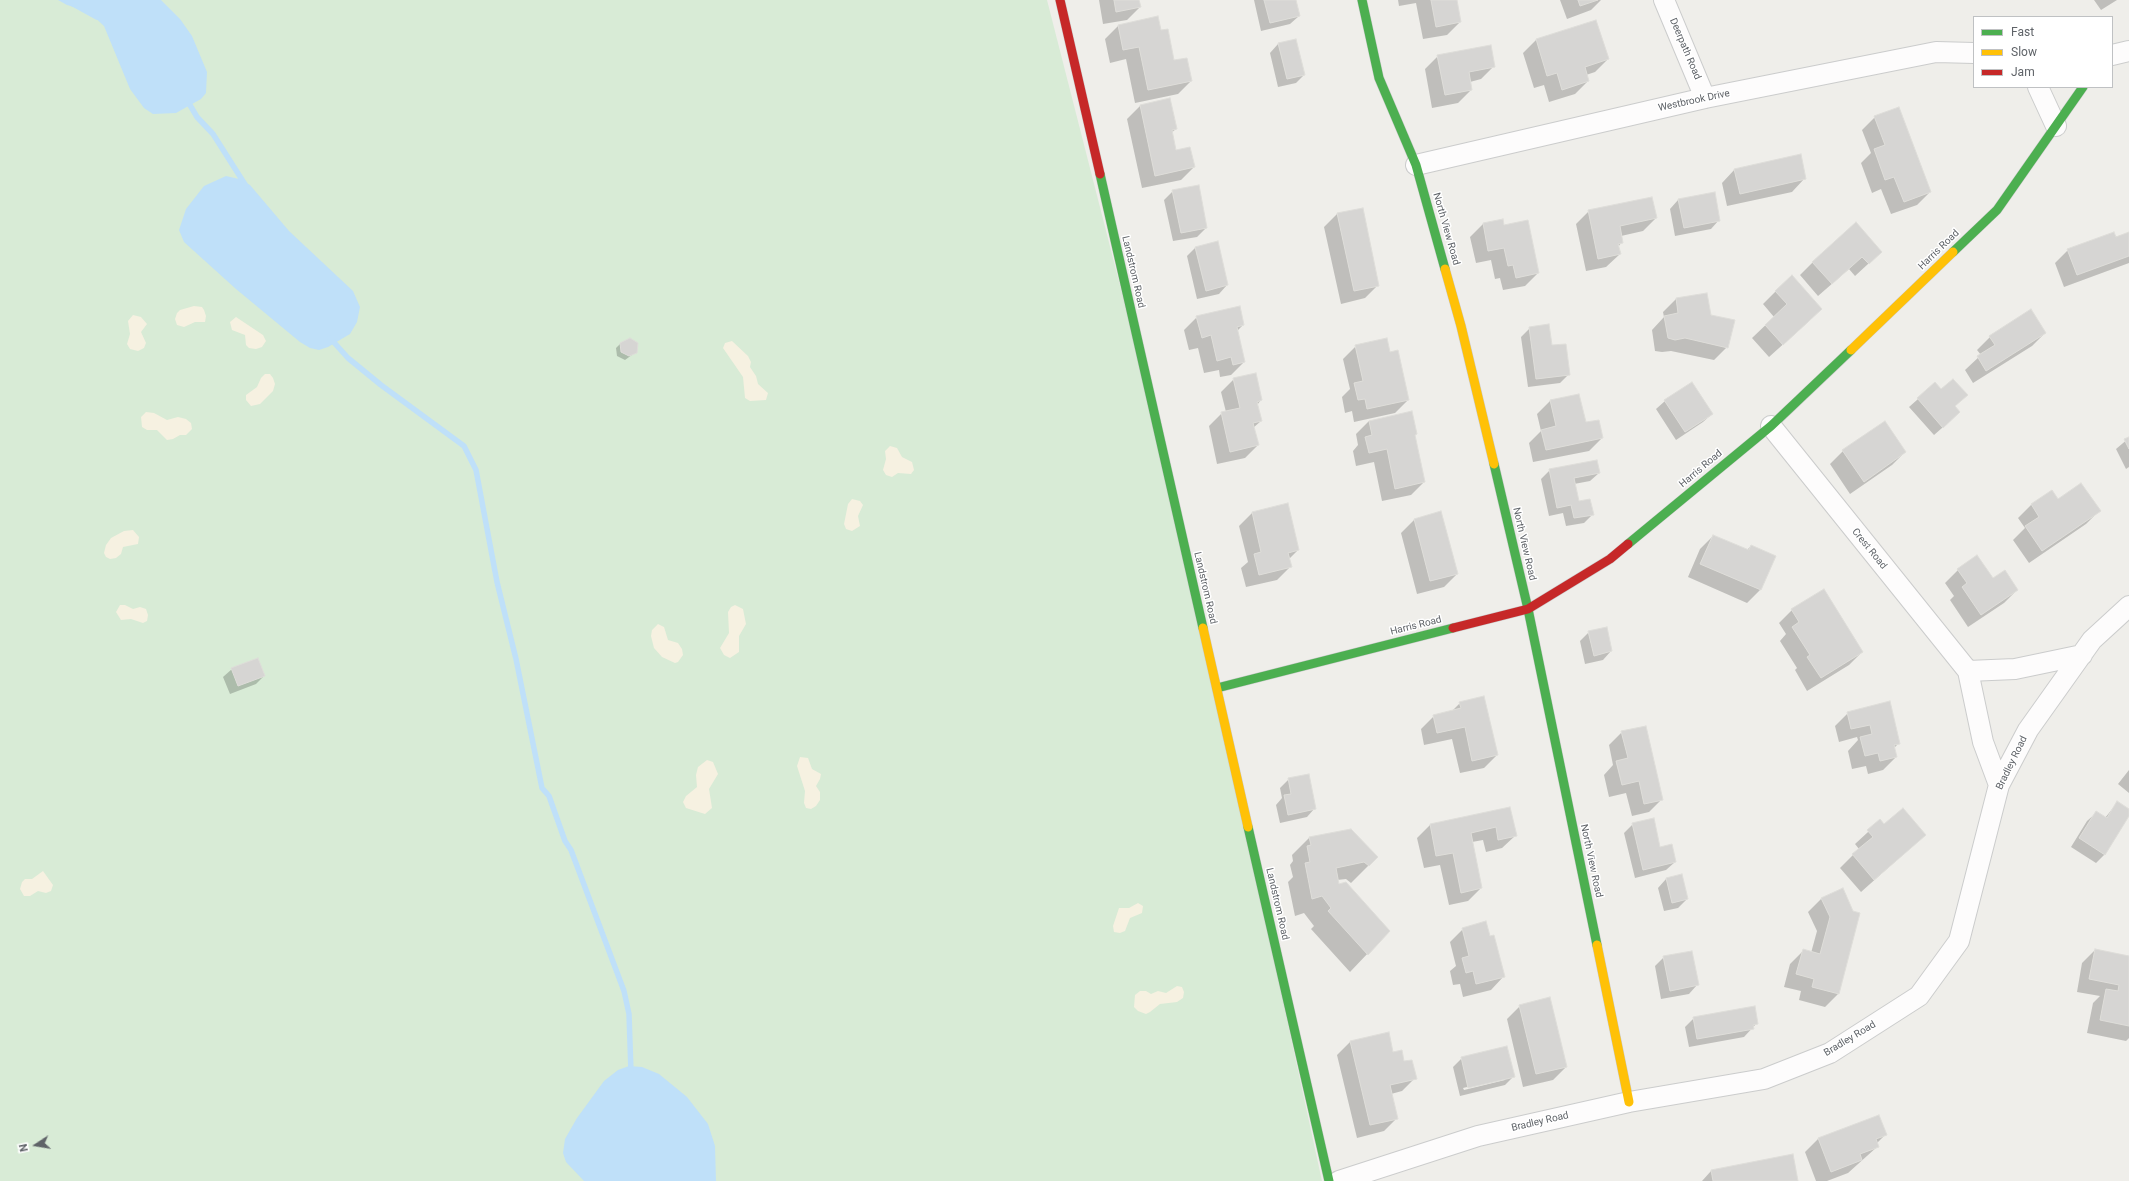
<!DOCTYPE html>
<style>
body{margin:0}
#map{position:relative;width:2129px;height:1181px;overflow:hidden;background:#efeeea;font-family:Roboto,sans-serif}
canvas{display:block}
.legend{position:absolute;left:1973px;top:16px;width:140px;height:72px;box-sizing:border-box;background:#fff;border:1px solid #bfc1c3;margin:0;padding:5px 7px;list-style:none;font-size:12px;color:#5f6368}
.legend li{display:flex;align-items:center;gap:8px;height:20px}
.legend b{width:20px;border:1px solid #bfc1c3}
.north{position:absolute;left:16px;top:1125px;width:40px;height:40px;-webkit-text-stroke:3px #fff;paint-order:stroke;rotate:258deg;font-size:11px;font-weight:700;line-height:16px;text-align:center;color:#5f6368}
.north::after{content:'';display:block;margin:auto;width:14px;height:18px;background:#5f6368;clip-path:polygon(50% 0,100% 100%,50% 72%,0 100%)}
</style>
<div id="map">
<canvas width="2129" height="1181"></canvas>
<ul class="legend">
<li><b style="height:5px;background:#4caf50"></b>Fast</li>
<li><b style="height:5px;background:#ffc107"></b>Slow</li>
<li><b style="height:5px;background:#c62828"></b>Jam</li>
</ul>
<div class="north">N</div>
</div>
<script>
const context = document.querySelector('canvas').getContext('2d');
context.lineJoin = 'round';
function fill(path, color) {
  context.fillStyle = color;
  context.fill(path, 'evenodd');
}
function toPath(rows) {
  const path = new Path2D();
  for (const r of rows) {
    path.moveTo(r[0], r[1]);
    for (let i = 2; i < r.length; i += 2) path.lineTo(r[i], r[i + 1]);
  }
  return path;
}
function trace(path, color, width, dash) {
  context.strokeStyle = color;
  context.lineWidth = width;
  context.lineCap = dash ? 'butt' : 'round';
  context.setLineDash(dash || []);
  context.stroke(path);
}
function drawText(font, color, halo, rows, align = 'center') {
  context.font = font + ' Roboto,sans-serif';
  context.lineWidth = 3;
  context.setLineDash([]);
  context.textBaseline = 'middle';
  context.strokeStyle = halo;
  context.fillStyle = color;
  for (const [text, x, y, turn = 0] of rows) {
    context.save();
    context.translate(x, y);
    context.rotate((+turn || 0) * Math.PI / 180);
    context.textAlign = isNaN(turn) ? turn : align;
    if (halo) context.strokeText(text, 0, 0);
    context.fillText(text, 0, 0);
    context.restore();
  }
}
fill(toPath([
 [0,0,1047,0,1171,485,1322,1181,0,1181]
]), '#d8ebd6');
fill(toPath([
 [194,306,202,307,204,310,206,316,205,322,195,322,184,327,177,325,175,319,177,313,180,310],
 [133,315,141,317,147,324,141,332,146,343,144,348,138,351,130,349,127,344,130,334,128,321],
 [236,317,263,335,266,341,262,347,256,349,249,348,246,345,245,335,232,330,230,322],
 [732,341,748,356,751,362,750,367,756,376,758,384,768,393,766,400,750,401,745,398,743,377,723,348,725,343],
 [265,374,270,374,273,378,275,384,273,391,260,404,251,406,246,400,246,395,257,387,261,378],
 [146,412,154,413,167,420,178,417,186,419,191,423,192,429,186,435,180,435,173,439,167,440,157,430,147,430,142,427,141,417],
 [890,446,897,448,902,457,912,462,914,470,911,474,898,473,892,477,886,475,883,470,886,459,885,451],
 [852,499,860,501,863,505,858,516,860,526,852,531,846,529,844,524,848,504],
 [133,530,139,537,138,544,123,547,121,554,116,558,110,559,106,557,104,553,106,545,111,538,124,531],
 [120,605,125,605,133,609,140,607,146,609,148,615,147,621,143,623,131,619,121,620,116,612],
 [735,605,743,609,746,624,739,636,739,652,730,658,724,655,720,648,729,633,728,612,731,607],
 [658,624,664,627,668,640,678,643,682,649,683,655,678,662,675,663,662,657,654,648,651,636,652,630],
 [800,757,808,758,812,769,821,774,820,779,816,786,820,792,820,800,816,806,811,809,806,808,804,803,805,791,797,766],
 [707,760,713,762,718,774,709,789,712,808,705,814,686,808,683,802,686,796,697,787,696,775,698,767],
 [43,871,53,885,51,891,46,893,38,891,30,896,24,896,20,889,22,882,25,879,32,879],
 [1138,903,1143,906,1142,913,1130,918,1125,931,1120,933,1114,932,1113,926,1119,908,1129,908],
 [1177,986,1182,987,1184,992,1183,998,1177,1002,1160,1004,1150,1012,1146,1014,1138,1011,1134,1007,1135,995,1140,991,1146,991,1151,994,1158,991,1166,993]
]), '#f6f1e1');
fill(toPath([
 [58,0,161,0,180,19,192,36,207,72,206,93,201,99,176,113,153,114,144,108,130,89,104,26,88,11,67,5],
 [226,176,239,179,250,185,289,231,353,291,360,307,357,322,350,334,328,347,319,350,310,348,300,342,236,289,184,242,179,230,186,209,204,186],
 [629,1066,642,1067,659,1074,687,1097,708,1124,715,1146,716,1181,584,1181,566,1162,563,1153,565,1139,577,1118,604,1081,618,1070]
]), '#bfe0f9');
fill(toPath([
 [1099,0,1138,0,1140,7,1127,20,1103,24],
 [1254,0,1295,0,1299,16,1290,24,1261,31],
 [1398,0,1456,0,1460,22,1447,35,1423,39,1416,3,1399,6],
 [1560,0,1601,0,1591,10,1567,19],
 [2094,0,2117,0,2101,10],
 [1118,26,1160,32,1173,61,1191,81,1178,94,1135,103,1126,59,1110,63,1105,39],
 [1295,40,1304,75,1296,83,1278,87,1270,53,1278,44],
 [1536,40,1608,59,1595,72,1586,75,1588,81,1575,94,1549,102,1544,85,1534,88,1523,53],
 [1438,56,1494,66,1481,79,1470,82,1471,90,1458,103,1432,108,1425,69],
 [1140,106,1176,129,1171,133,1175,151,1194,167,1181,180,1142,188,1127,119],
 [1875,117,1930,192,1917,205,1891,214,1881,189,1872,193,1861,163,1871,153,1862,130],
 [1735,169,1805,178,1792,192,1727,206,1722,183],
 [1173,191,1206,228,1197,237,1173,241,1164,200],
 [1678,200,1719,220,1711,229,1675,236,1670,209],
 [1589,211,1656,218,1643,231,1621,236,1622,242,1618,247,1620,254,1606,267,1586,271,1576,224],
 [1337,214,1378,285,1365,298,1341,304,1324,227],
 [1483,224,1503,226,1538,273,1525,286,1503,290,1500,278,1495,279,1491,260,1476,263,1470,237],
 [2129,233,2129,263,2064,287,2055,263,2068,250],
 [1195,248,1227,285,1219,294,1197,299,1187,256],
 [1881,252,1855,276,1849,269,1818,296,1800,275,1813,262],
 [1776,291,1808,322,1769,357,1752,338,1774,317,1763,304],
 [1706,294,1710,316,1727,347,1714,360,1671,351,1662,352,1655,351,1652,330,1664,317,1663,312,1676,299],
 [1197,317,1243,325,1237,331,1244,362,1231,375,1220,377,1219,370,1204,373,1198,348,1189,350,1184,330],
 [1530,328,1551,347,1569,374,1560,383,1528,387,1521,337],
 [2045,333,2032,346,1973,383,1965,370,1981,355,1977,350,1990,337],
 [621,343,636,352,625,360,617,356,616,348],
 [1356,346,1389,353,1408,400,1395,413,1354,422,1352,411,1345,413,1342,397,1350,389,1343,359],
 [1234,379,1261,400,1257,405,1261,421,1253,428,1258,445,1245,458,1217,464,1209,426,1222,413,1226,412,1221,392],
 [1935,384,1941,391,1966,395,1954,407,1950,421,1934,435,1909,407],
 [1550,401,1602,438,1589,451,1533,462,1529,443,1541,431,1537,414],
 [1665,401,1712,414,1703,422,1676,440,1656,409],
 [1369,421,1416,434,1414,436,1424,482,1411,495,1382,501,1374,462,1356,466,1353,451,1358,445,1356,434],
 [1885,422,1905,452,1892,465,1850,494,1830,464,1843,451],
 [2129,438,2129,467,2126,469,2116,449],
 [1550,470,1599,473,1590,481,1574,484,1578,502,1593,514,1584,523,1566,526,1563,513,1549,516,1541,479],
 [2051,491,2057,501,2099,511,2086,524,2029,563,2013,540,2025,528,2018,518,2031,505],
 [1252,513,1298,550,1289,559,1290,567,1277,580,1246,587,1241,568,1248,562,1239,526],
 [1414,520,1457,574,1444,587,1417,594,1401,533],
 [1713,536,1747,550,1751,546,1774,557,1760,590,1747,603,1688,577,1700,549],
 [1958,570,1993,580,2017,590,2004,603,1968,627,1950,600,1954,596,1945,583],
 [1792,610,1862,652,1849,665,1807,691,1795,670,1797,668,1780,641,1786,634,1779,623],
 [1589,632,1611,651,1603,660,1585,664,1580,641],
 [232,669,264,676,256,684,230,694,223,677],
 [1460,703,1497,755,1484,768,1460,773,1452,739,1424,745,1421,729,1434,716,1451,712],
 [1889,703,1899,743,1893,749,1896,757,1883,770,1868,774,1866,766,1852,769,1848,751,1858,740,1857,737,1839,742,1835,726,1848,713],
 [1622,732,1662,799,1649,812,1632,816,1626,793,1609,797,1604,775,1613,765,1609,745],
 [2129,770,2129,793,2118,784],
 [1289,779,1315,808,1307,817,1280,823,1276,805,1282,798,1280,788],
 [2117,803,2129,810,2129,815,2105,854,2096,863,2071,847,2087,821,2096,813,2105,818],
 [1510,809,1516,835,1502,848,1486,852,1483,840,1472,842,1481,888,1468,901,1449,905,1440,865,1424,868,1417,838,1430,825],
 [1880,821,1884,825,1925,835,1861,892,1840,868,1859,849,1855,844],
 [1633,824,1675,862,1666,870,1635,878,1624,833],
 [1309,838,1377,857,1351,883,1346,879,1337,880,1338,885,1389,931,1350,972,1311,929,1314,926,1304,913,1295,916,1288,882,1293,877,1290,865,1293,861,1292,855],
 [1666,879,1687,899,1678,908,1664,911,1658,888],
 [1842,889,1838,994,1825,1007,1799,1000,1801,991,1784,987,1790,964,1803,951,1811,953,1817,931,1808,912,1821,899],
 [1463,929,1504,976,1491,990,1463,997,1460,984,1453,985,1450,971,1456,966,1450,942],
 [2095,950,2129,956,2129,1038,2126,1041,2087,1033,2093,1003,2100,996,2077,992,2082,963],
 [1664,957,1697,985,1689,994,1661,999,1655,966],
 [1520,1006,1566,1067,1553,1080,1523,1087,1507,1019],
 [1694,1018,1757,1023,1744,1037,1689,1047,1685,1027],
 [1350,1042,1393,1053,1403,1062,1415,1078,1402,1091,1391,1094,1397,1118,1384,1131,1357,1138,1337,1055],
 [1462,1058,1513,1077,1505,1085,1460,1096,1453,1067],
 [1505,1078,1505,1080,1464,1090,1463,1088],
 [1879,1116,1886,1134,1876,1144,1877,1147,1848,1173,1827,1181,1816,1181,1805,1152,1818,1139],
 [1711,1171,1797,1181,1702,1181]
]), '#0003');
trace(toPath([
 [66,0,97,17],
 [187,100,197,117,213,134,246,186],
 [330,338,348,358,381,385,464,446,476,470,497,582,516,659,542,788,549,796,565,841,571,850,624,991,629,1014,631,1072]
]), '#bfe0f9', 5.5);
const building = toPath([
 [1114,0,1139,0,1141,7,1116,12,1114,0],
 [1264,0,1296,0,1300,16,1270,23,1264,0],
 [1431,0,1457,0,1461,22,1436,27,1431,0],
 [1578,0,1598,0,1580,6,1578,0],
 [1158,16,1161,30,1168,29,1174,60,1187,58,1192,81,1148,90,1139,47,1123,50,1118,25,1158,16],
 [1596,20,1609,59,1585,67,1589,81,1562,90,1557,73,1547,76,1536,39,1596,20],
 [1296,39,1305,75,1287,79,1278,43,1296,39],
 [1491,45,1495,67,1469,72,1472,90,1445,95,1437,55,1491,45],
 [1170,98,1177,129,1172,130,1176,150,1190,147,1195,167,1155,176,1140,105,1170,98],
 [1899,107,1931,192,1904,202,1894,177,1885,180,1874,149,1885,145,1874,116,1899,107],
 [1801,154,1806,179,1740,194,1734,169,1801,154],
 [1199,185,1207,228,1181,233,1172,190,1199,185],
 [1715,192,1720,221,1684,228,1678,199,1715,192],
 [1652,197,1657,218,1620,226,1623,243,1618,244,1621,254,1598,259,1588,210,1652,197],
 [1363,208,1379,286,1354,291,1337,213,1363,208],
 [1503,219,1504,225,1528,220,1539,273,1516,278,1513,265,1508,266,1504,248,1488,251,1483,223,1503,219],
 [1856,222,1882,252,1869,264,1862,257,1832,284,1812,262,1856,222],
 [2114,232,2116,237,2129,232,2129,256,2077,275,2067,249,2114,232],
 [1218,241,1228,285,1206,291,1195,247,1218,241],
 [1792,275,1822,309,1783,345,1765,325,1787,304,1775,291,1792,275],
 [1707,293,1711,315,1735,320,1728,348,1685,338,1675,340,1668,338,1664,316,1678,313,1676,298,1707,293],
 [1240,306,1244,325,1237,327,1245,362,1233,365,1231,357,1217,361,1211,335,1202,338,1196,316,1240,306],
 [2031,309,2046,333,1986,371,1977,356,1995,345,1989,336,2031,309],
 [1549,324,1552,345,1566,344,1570,375,1536,379,1529,327,1549,324],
 [630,338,638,343,637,353,629,356,621,352,620,343,630,338],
 [1387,338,1390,352,1398,350,1409,400,1367,409,1365,399,1358,400,1354,383,1363,381,1355,345,1387,338],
 [1256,373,1262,400,1257,402,1262,421,1253,423,1259,445,1230,452,1221,412,1240,408,1233,378,1256,373],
 [1953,379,1968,395,1955,406,1960,412,1943,428,1917,398,1935,382,1941,389,1953,379],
 [1692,382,1713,414,1685,432,1664,400,1692,382],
 [1579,394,1586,422,1599,420,1603,438,1546,450,1541,430,1556,426,1550,400,1579,394],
 [1412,411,1417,434,1415,435,1425,482,1395,489,1387,449,1369,453,1365,437,1372,435,1369,421,1412,411],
 [1885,421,1906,452,1864,482,1842,450,1885,421],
 [2129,437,2129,449,2124,439,2129,437],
 [1597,460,1600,473,1574,478,1579,501,1590,499,1594,515,1574,518,1571,505,1557,508,1549,469,1597,460],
 [2081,483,2101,511,2042,551,2025,526,2039,517,2031,504,2052,490,2058,499,2081,483],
 [1288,503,1299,550,1288,553,1292,567,1259,575,1254,554,1261,552,1252,512,1288,503],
 [1441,511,1458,574,1430,581,1414,519,1441,511],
 [1713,535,1749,550,1751,545,1776,556,1761,590,1700,564,1713,535],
 [1977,555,1993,578,2005,570,2018,590,1981,615,1962,587,1967,583,1957,569,1977,555],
 [1824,589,1863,652,1821,678,1807,657,1810,655,1792,627,1799,622,1791,609,1824,589],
 [1607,627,1612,651,1594,656,1588,631,1607,627],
 [258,658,265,676,238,686,231,668,258,658],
 [1484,696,1498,755,1472,761,1465,727,1437,733,1433,715,1461,708,1459,702,1484,696],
 [1890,701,1900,744,1894,745,1897,757,1880,761,1878,753,1865,756,1860,737,1872,734,1870,725,1851,729,1847,712,1890,701],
 [1646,726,1663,800,1644,804,1639,781,1622,785,1616,761,1628,758,1621,731,1646,726],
 [1309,774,1316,809,1288,815,1284,795,1291,794,1288,778,1309,774],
 [2117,801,2129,809,2129,816,2105,855,2079,838,2096,811,2107,818,2117,801],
 [1510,807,1517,836,1498,840,1496,827,1471,833,1482,888,1461,893,1453,853,1436,856,1430,824,1510,807],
 [1903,808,1926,835,1874,880,1852,854,1873,837,1867,830,1880,819,1884,824,1903,808],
 [1654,818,1660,847,1672,844,1676,862,1643,870,1632,823,1654,818],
 [1351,829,1378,857,1369,866,1364,862,1336,868,1339,884,1346,882,1390,931,1368,955,1328,911,1331,908,1322,896,1312,899,1305,863,1310,862,1307,846,1311,845,1309,837,1351,829],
 [1682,874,1688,899,1672,903,1666,878,1682,874],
 [1843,888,1853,911,1860,913,1839,994,1812,987,1814,979,1796,974,1803,949,1820,954,1830,917,1821,898,1843,888],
 [1486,921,1490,936,1494,935,1505,977,1476,984,1473,971,1466,973,1462,958,1469,956,1462,928,1486,921],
 [2095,949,2129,956,2129,1026,2100,1020,2106,989,2118,991,2119,985,2089,979,2095,949],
 [1692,951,1699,985,1670,991,1663,956,1692,951],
 [1550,997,1567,1067,1536,1074,1519,1005,1550,997],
 [1755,1006,1758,1024,1753,1025,1754,1029,1697,1039,1693,1017,1755,1006],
 [1389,1032,1393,1052,1402,1050,1404,1061,1412,1060,1417,1079,1390,1085,1398,1119,1370,1125,1350,1041,1389,1032],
 [1507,1046,1515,1077,1468,1088,1461,1057,1507,1046],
 [1879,1115,1887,1135,1876,1139,1879,1147,1860,1154,1862,1160,1831,1172,1818,1138,1879,1115],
 [1793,1154,1798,1181,1713,1181,1711,1170,1793,1154]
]);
fill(building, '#d6d5d3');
trace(building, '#deddd9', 1);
const street = toPath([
 [1664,0,1705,98],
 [2112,55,2129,51],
 [2038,87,2056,126],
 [1416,165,1705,98,1936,52,1974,53],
 [1771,426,1968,671,2015,669,2082,655],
 [1968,671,1983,742,1999,785],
 [1339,1181,1478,1136,1629,1102,1764,1079,1830,1053,1919,996,1959,941,1999,785,2028,730,2092,640,2129,606]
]);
const fast = toPath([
 [1362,0,1379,78,1416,165,1445,269],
 [1100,174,1203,628],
 [1953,252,1997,210,2083,87],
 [1494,464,1528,609,1597,945],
 [1628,544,1771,426,1851,350],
 [1217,688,1453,628],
 [1248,827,1329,1181]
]);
const slow = toPath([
 [1445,269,1461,326,1494,464],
 [1851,350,1953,252],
 [1203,628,1248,827],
 [1597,945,1629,1102]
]);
const jam = toPath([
 [1060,0,1100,174],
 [1453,628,1528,609,1610,559,1628,544]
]);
trace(street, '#cbcccc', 22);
trace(fast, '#cacacb', 10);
trace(slow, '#cacacb', 10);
trace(jam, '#cacacb', 10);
trace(street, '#fdfcfc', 20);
trace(fast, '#4caf50', 9);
trace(slow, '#ffc107', 9);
trace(jam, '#c62828', 9);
drawText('10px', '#5f6368', '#fff', [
 ["Deerpath Road",1685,49,67],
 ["Westbrook Drive",1694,101,-12],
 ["North View Road",1446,229,74],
 ["Harris Road",1939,250,-44],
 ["Landstrom Road",1133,272,77],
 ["Harris Road",1701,469,-40],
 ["North View Road",1524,544,77],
 ["Crest Road",1869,549,51],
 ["Landstrom Road",1205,588,77],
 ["Harris Road",1416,626,-14],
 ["Bradley Road",2012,763,-64],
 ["North View Road",1591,861,78],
 ["Landstrom Road",1277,904,77],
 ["Bradley Road",1850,1039,-31],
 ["Bradley Road",1540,1122,-13]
]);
</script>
